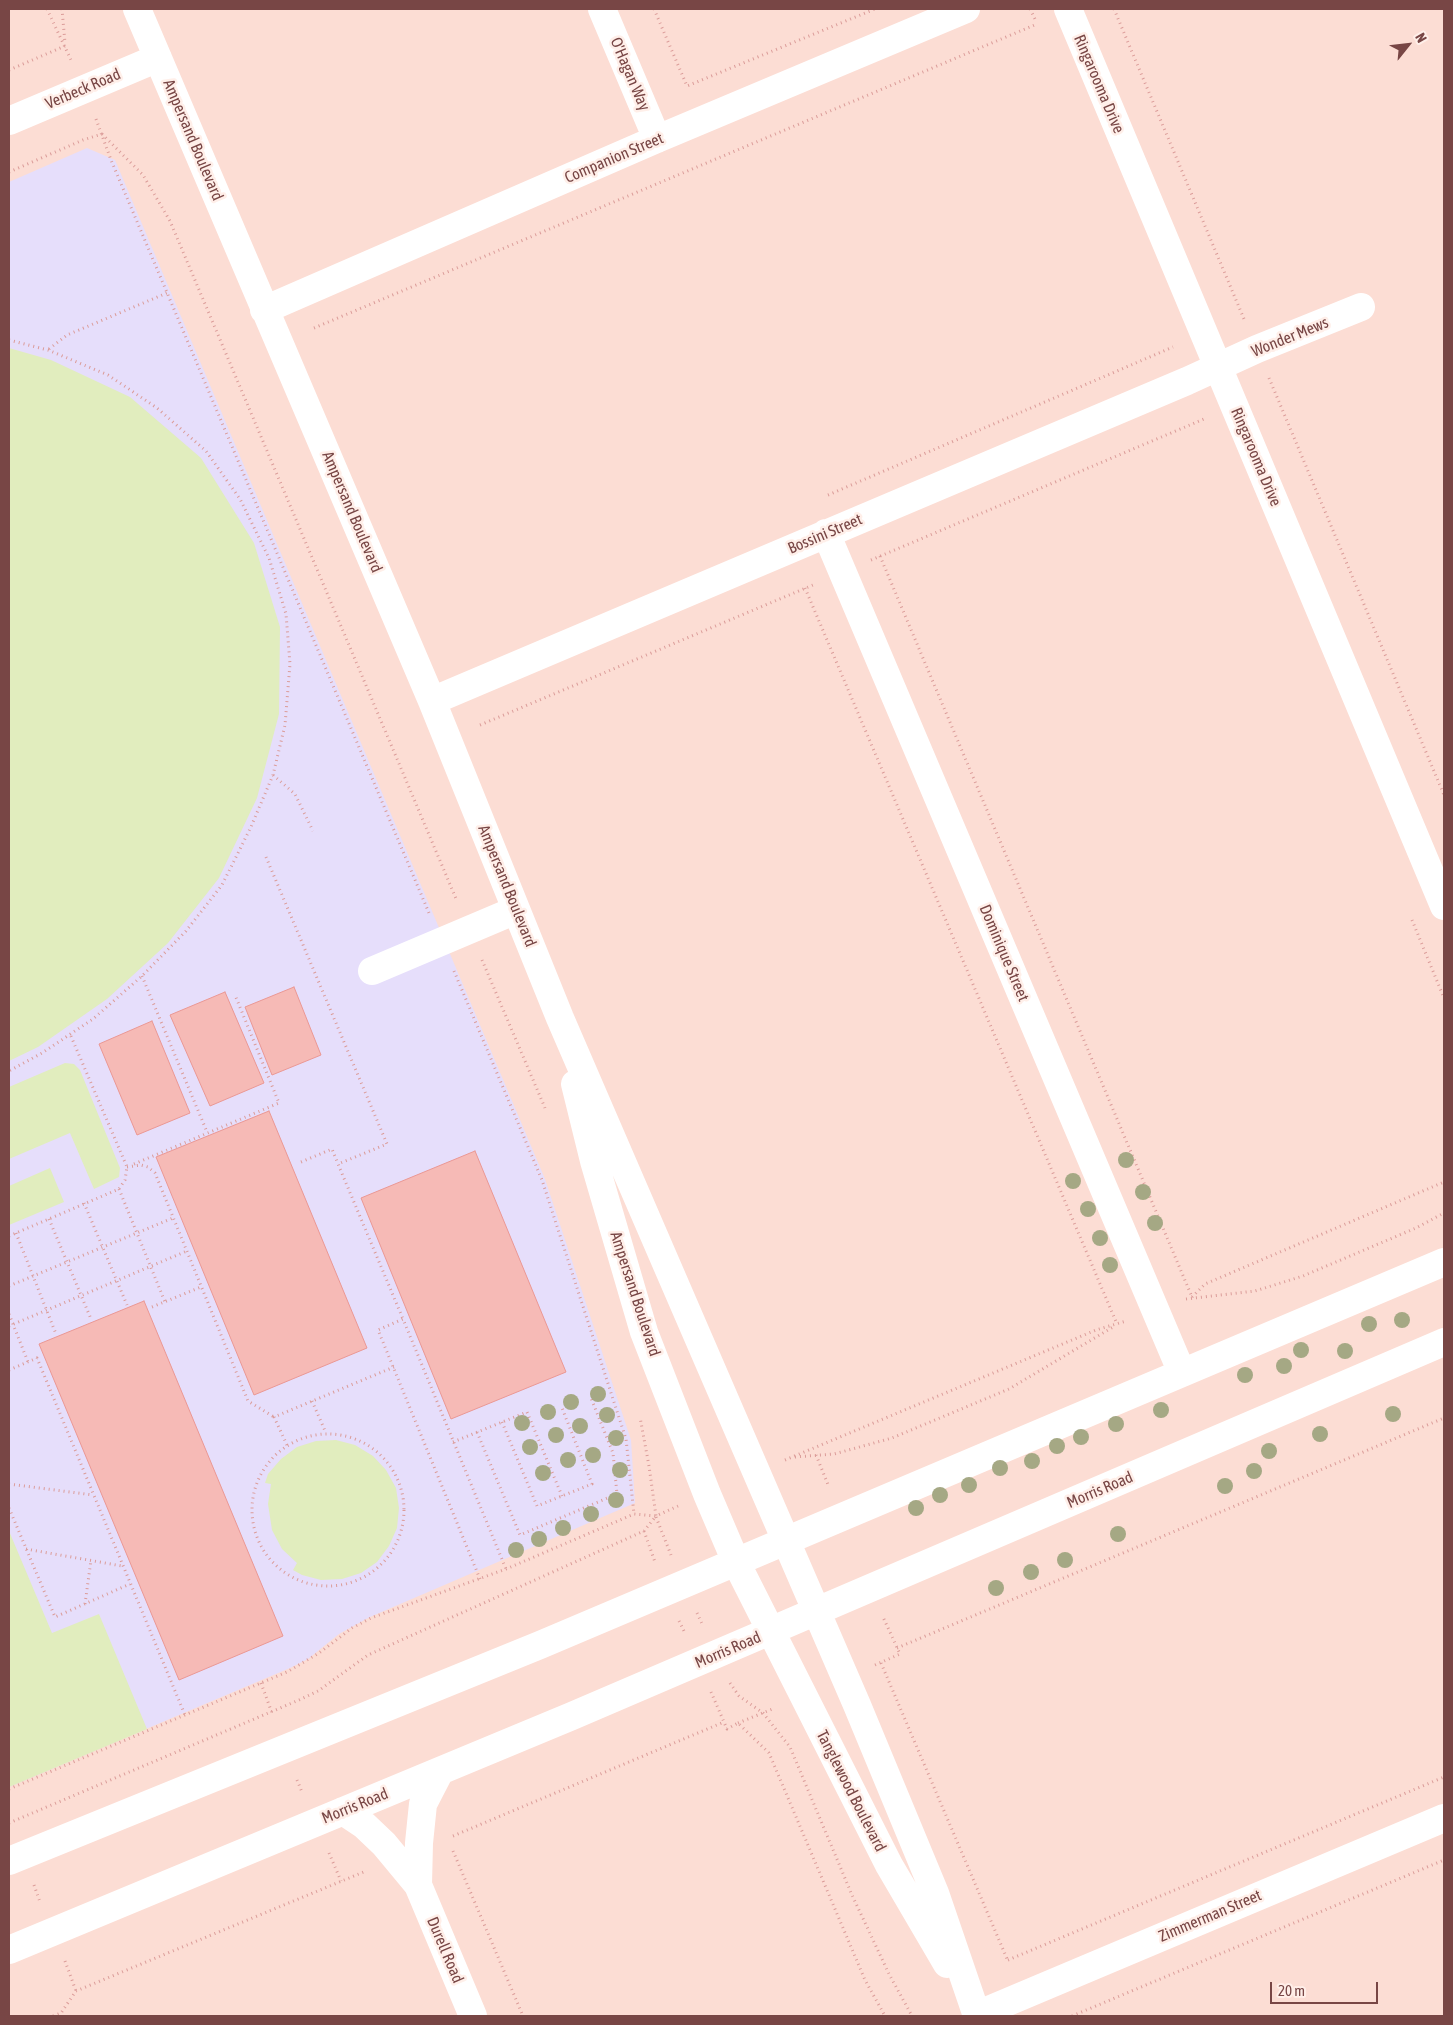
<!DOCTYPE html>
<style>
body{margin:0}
#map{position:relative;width:1453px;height:2025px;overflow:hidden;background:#fee9e1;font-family:"Asap Condensed",sans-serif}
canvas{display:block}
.frame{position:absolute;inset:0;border:10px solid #784645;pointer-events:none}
.north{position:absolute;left:1383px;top:20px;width:50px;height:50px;-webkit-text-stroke:4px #ffefe9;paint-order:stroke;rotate:61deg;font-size:14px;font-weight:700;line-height:20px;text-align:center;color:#784645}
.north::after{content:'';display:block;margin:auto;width:18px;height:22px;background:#784645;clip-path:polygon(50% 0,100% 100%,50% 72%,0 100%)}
.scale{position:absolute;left:1270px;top:1982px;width:108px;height:22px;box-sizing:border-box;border:2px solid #784645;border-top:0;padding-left:6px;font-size:15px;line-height:18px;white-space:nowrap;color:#784645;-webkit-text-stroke:4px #ffefe9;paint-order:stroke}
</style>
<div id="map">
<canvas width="1453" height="2025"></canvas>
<div class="frame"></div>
<div class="north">N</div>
<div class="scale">20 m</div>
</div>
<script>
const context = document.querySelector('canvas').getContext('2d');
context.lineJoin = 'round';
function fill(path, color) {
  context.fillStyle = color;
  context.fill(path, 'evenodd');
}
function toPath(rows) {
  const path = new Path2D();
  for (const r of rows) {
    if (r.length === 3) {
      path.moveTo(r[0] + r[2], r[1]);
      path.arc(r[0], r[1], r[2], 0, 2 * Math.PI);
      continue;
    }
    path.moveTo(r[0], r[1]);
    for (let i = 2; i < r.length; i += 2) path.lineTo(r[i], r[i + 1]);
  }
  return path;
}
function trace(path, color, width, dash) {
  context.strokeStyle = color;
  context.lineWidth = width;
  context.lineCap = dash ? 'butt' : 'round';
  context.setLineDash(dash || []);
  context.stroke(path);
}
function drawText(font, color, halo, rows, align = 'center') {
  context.font = font + ' "Asap Condensed",sans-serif';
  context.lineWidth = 5;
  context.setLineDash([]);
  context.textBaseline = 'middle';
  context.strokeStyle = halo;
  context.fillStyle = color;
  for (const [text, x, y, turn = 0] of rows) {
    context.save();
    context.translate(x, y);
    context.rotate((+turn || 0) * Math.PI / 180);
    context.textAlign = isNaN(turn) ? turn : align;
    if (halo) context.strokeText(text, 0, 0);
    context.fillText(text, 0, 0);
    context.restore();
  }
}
fill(toPath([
 [9,9,1444,9,1444,2016,9,2016]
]), '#fcddd4');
fill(toPath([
 [87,148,115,160,545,1179,631,1440,635,1503,370,1617,339,1634,308,1659,290,1668,9,1787,9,182]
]), '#e6defb');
fill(toPath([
 [9,348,51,360,130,397,201,458,254,543,280,627,279,714,257,798,219,878,168,943,107,999,38,1047,9,1061],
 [65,1063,74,1064,80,1070,120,1168,119,1177,94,1189,70,1133,9,1159,9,1087],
 [50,1168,64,1202,9,1225,9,1186],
 [336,1440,355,1445,373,1456,386,1470,396,1488,399,1508,397,1528,389,1546,377,1562,361,1573,342,1579,321,1580,302,1575,293,1570,297,1563,282,1549,272,1530,268,1504,271,1484,265,1483,268,1474,281,1459,297,1447,316,1441],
 [9,1531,52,1633,99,1614,147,1729,9,1787]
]), '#e1edbe');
const building = toPath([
 [294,987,321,1055,272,1075,245,1007,294,987],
 [225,992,264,1083,210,1106,170,1015,225,992],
 [152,1021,190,1113,137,1135,99,1044,152,1021],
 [269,1111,367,1348,254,1395,156,1157,269,1111],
 [475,1151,566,1372,451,1419,361,1198,475,1151],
 [144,1301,283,1636,179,1680,39,1344,144,1301]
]);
fill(building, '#f6bab6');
trace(building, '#eb9894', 1);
trace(toPath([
 [47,9,71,60],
 [62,9,65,43],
 [654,9,687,86,875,9],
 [1030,9,1035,19],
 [1114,9,1244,319],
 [9,70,65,46],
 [96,119,111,160,429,913],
 [102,134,143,175,170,221,457,901],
 [9,172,83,140,102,134],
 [314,328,1037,24],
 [9,340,48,350,108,375,157,408,206,451,240,499,269,558,286,614,290,664,285,725,273,775,250,829,222,885,186,931,142,976,93,1019,42,1053,9,1071],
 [49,349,67,335,167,293],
 [1269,378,1444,795],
 [828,495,1173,347],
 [880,556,1192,1297],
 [871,560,1204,419],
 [805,588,1117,1324],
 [480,725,813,585],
 [273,775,295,794,313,831],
 [266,857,387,1144,338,1164,403,1319],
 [1412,920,1444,998],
 [482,960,545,1108],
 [454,971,542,1180,626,1439,634,1514],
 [142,976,207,1132],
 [301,1162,332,1149,338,1164],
 [134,1164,279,1103,235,995],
 [127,1167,141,1165,148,1167,155,1173,248,1401,274,1417],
 [119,1189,165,1302],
 [84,1203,127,1305],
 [49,1219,91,1319],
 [16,1233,56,1334],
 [9,1236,119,1189,125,1180,127,1167,70,1034],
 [9,1286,173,1218],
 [1192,1297,1205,1284,1444,1182],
 [1186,1299,1255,1291,1303,1276,1416,1228,1444,1213],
 [152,1307,201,1287],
 [9,1314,28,1362],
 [9,1326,187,1251],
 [9,1370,37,1358,185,1715],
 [312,1401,326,1433],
 [502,1422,537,1506,592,1484,562,1408],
 [477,1432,520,1535,617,1494,613,1453,591,1398],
 [328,1510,76],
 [453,1442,527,1412,562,1496],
 [287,1445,274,1417,394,1367],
 [816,1455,829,1487],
 [795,1457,834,1454,892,1438,1009,1389,1113,1327],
 [785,1460,1096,1330,1126,1321],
 [9,1484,93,1495],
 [9,1508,55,1617,130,1584],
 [656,1517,671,1555],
 [644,1531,655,1562],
 [26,1549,122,1566],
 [480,1579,378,1330,403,1319,506,1569],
 [85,1604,91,1560],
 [697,1613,703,1626],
 [679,1621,685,1633],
 [897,1648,1444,1418],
 [881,1663,1008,1961],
 [875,1665,900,1654,883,1617],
 [261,1683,272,1713],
 [730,1683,739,1696,763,1713,790,1747,852,1895,889,1974,912,2016],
 [711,1692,727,1729,738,1723,769,1753,865,1980,885,2016],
 [738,1723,775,1708],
 [297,1780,302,1792],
 [9,1789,287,1672,319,1653,352,1628,371,1618,506,1569,634,1514,656,1516,678,1506],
 [9,1823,299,1700,318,1691,368,1655,644,1531,656,1516,649,1466,640,1417],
 [453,1836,724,1722],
 [453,1851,523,2016],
 [329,1853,341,1881],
 [34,1885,40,1902],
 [1008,1960,1444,1777],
 [65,1961,76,1991],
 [53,2016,61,2013,76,1991,366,1871],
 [1072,2016,1444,1860]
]), '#db9c99', 3, [1, 4]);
trace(toPath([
 [137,9,432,701,560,1018,857,1705,935,1893,977,2016],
 [602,9,657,139],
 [1068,9,1444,906],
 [9,121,158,58],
 [264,310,657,139,966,9],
 [826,533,1182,1373],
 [432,701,1187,381,1257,349,1361,307],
 [372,971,516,910],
 [575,1084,594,1161,644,1332,707,1494,736,1562,889,1865,947,1964],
 [343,1811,364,1825,384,1844,418,1885,473,2016],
 [9,1861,540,1645,1444,1262],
 [418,1885,419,1843,423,1804,440,1771],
 [9,1950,572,1716,1444,1342],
 [977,2015,1444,1818]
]), '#fff', 28);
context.fillStyle = '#a5a884';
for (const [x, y] of [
 [1126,1160],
 [1073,1181],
 [1143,1192],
 [1088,1209],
 [1155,1223],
 [1100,1238],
 [1110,1265],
 [1402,1320],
 [1369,1324],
 [1301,1350],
 [1345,1351],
 [1284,1366],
 [1245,1375],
 [598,1394],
 [571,1402],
 [1161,1410],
 [548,1412],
 [1393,1414],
 [607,1415],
 [522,1423],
 [1116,1424],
 [580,1426],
 [1320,1434],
 [556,1435],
 [1081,1437],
 [616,1438],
 [1057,1446],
 [530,1447],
 [1269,1451],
 [593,1455],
 [568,1460],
 [1032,1461],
 [1000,1468],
 [620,1470],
 [1254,1471],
 [543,1473],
 [969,1485],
 [1225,1486],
 [940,1495],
 [616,1500],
 [916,1508],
 [591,1514],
 [563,1528],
 [1118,1534],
 [539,1539],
 [516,1550],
 [1065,1560],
 [1031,1572],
 [996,1588]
]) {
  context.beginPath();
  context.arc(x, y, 8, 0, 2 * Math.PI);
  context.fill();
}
drawText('16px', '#784645', '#ffefe9', [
 ["O'Hagan Way",630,74,67],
 ["Ringarooma Drive",1099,84,67],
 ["Verbeck Road",83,89,-23],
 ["Ampersand Boulevard",193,140,67],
 ["Companion Street",614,158,-23],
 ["Wonder Mews",1290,337,-22],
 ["Ringarooma Drive",1256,457,67],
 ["Ampersand Boulevard",352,512,67],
 ["Bossini Street",825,534,-23],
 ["Ampersand Boulevard",507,886,68],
 ["Dominique Street",1004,953,67],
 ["Ampersand Boulevard",635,1294,72],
 ["Morris Road",1100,1490,-23],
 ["Morris Road",728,1650,-23],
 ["Tanglewood Boulevard",851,1791,63],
 ["Morris Road",355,1806,-22],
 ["Zimmerman Street",1210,1916,-23],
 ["Durell Road",445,1950,67]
]);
</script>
